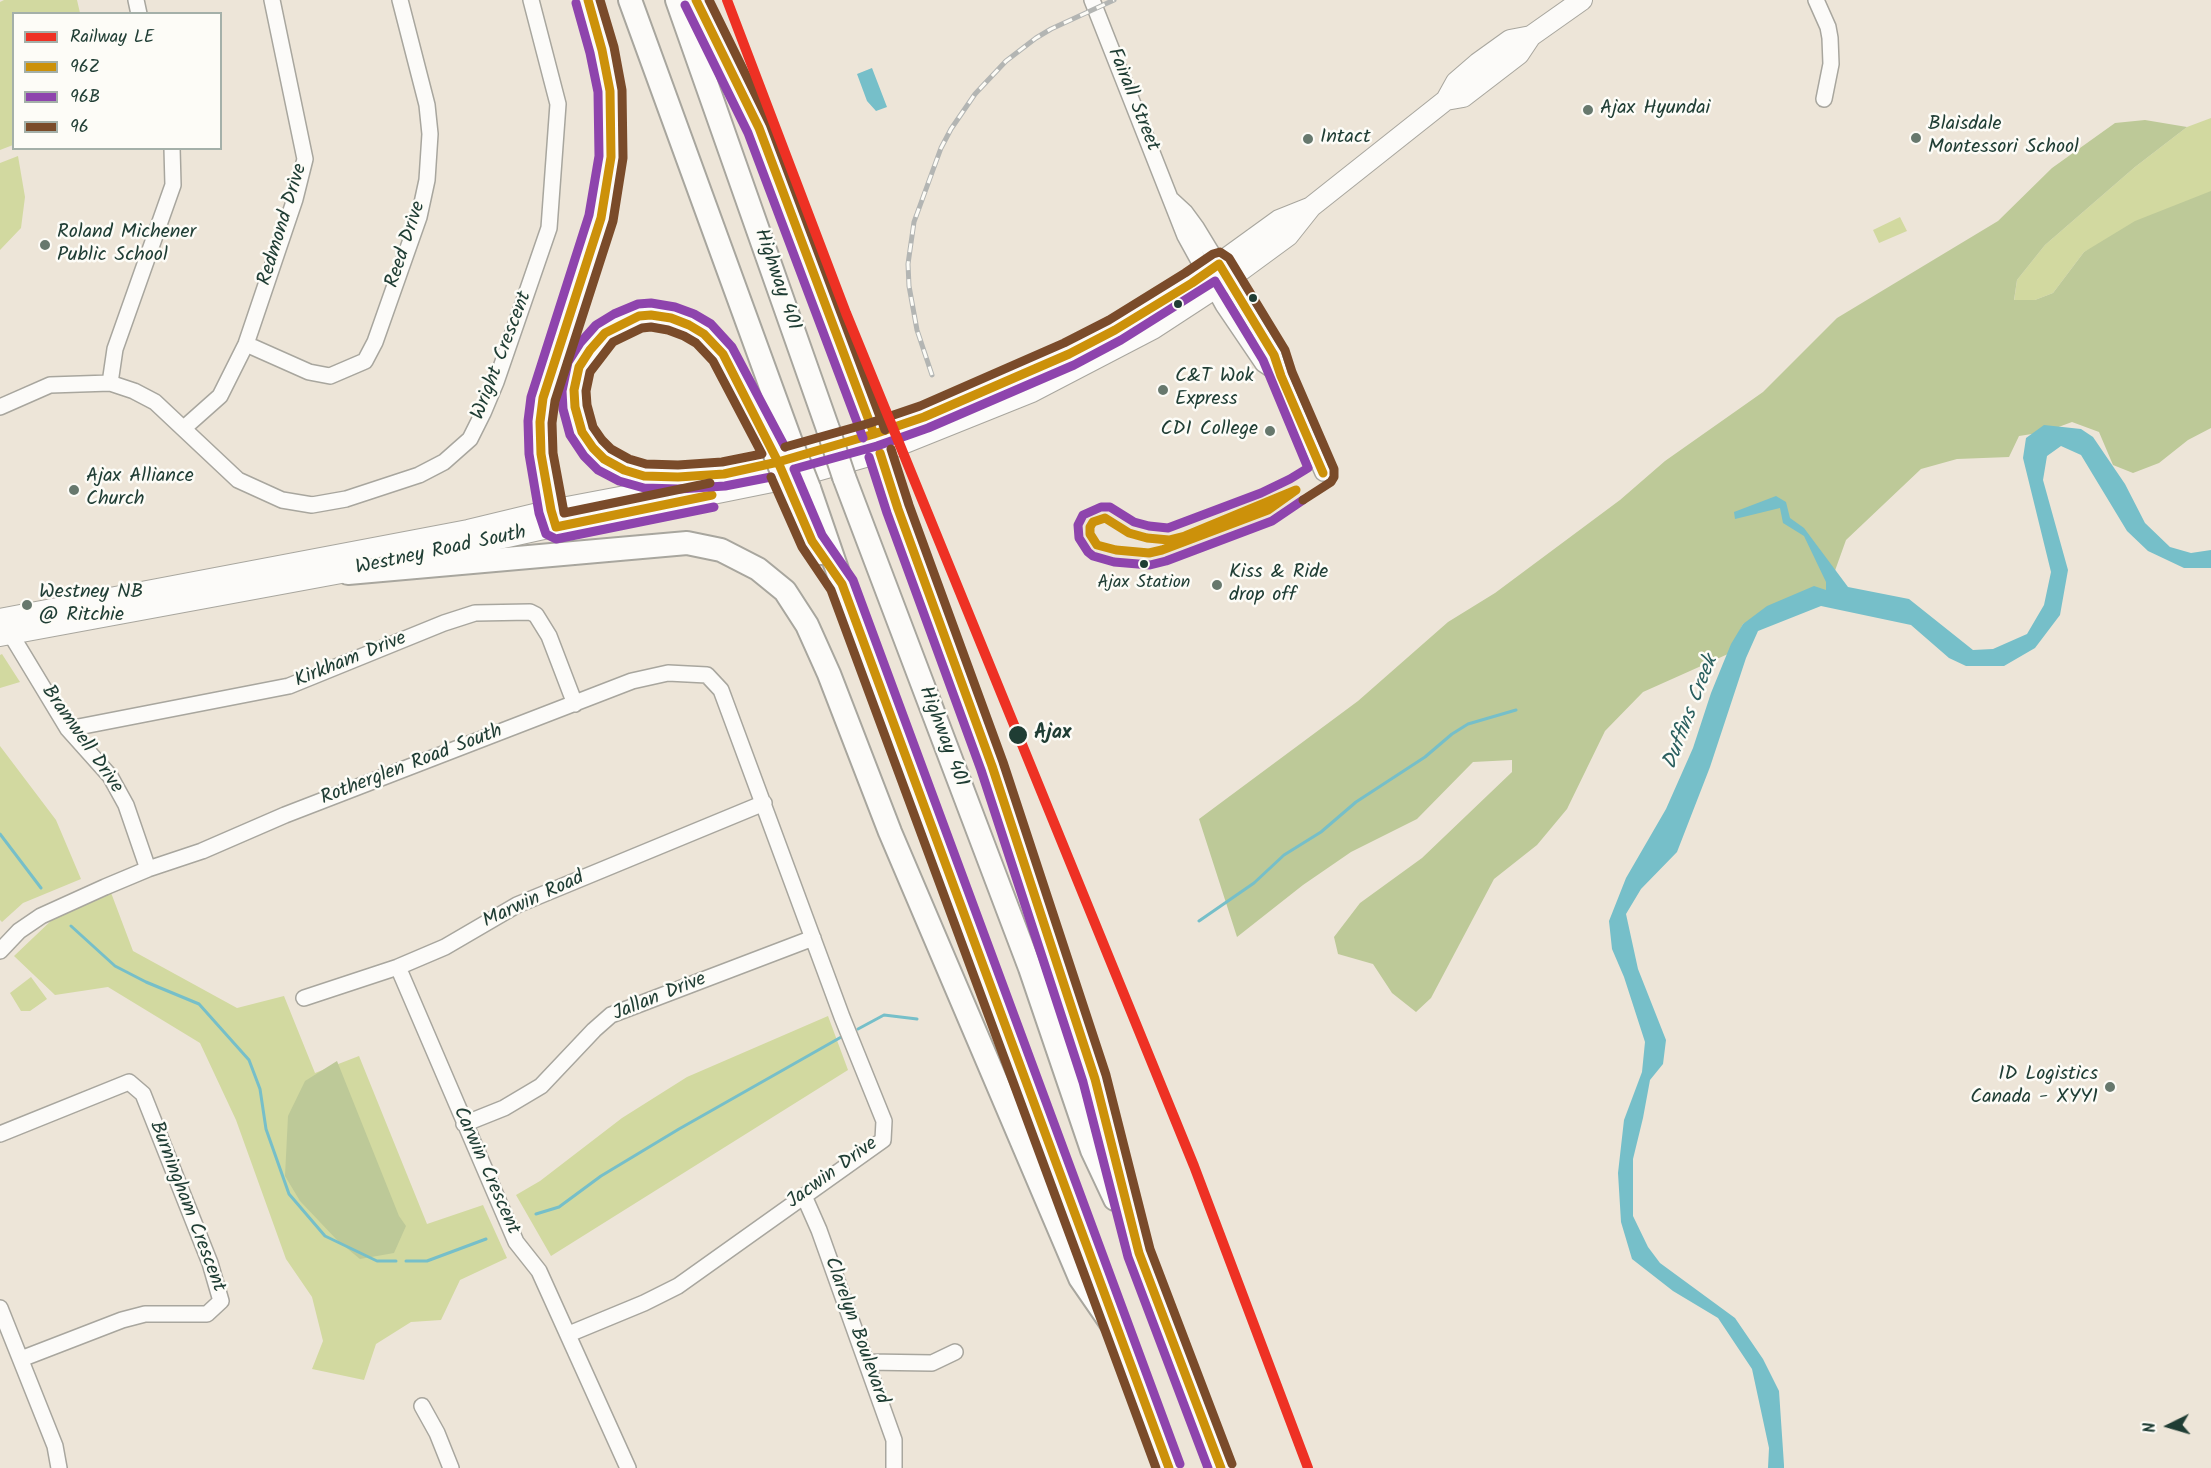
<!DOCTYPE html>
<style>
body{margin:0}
#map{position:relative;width:2211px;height:1468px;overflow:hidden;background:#ede5d8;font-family:Kalam,sans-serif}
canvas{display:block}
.legend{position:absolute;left:12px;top:12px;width:210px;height:138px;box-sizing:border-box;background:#fdfcf7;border:2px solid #a4b0a9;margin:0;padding:8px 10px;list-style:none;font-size:18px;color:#1f3d34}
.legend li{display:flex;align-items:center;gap:12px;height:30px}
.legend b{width:30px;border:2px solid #a4b0a9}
.north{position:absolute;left:2139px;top:1396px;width:60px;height:60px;-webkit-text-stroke:4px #fdfcf7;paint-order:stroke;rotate:265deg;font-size:16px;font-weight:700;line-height:24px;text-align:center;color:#1f3d34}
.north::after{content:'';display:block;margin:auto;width:21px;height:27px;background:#1f3d34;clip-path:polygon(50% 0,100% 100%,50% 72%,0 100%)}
</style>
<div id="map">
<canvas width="2211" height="1468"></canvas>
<ul class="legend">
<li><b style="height:8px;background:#ee3124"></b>Railway LE</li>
<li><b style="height:8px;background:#cc910a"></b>96Z</li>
<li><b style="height:8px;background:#8e44ad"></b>96B</li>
<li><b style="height:8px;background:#7a4b2a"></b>96</li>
</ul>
<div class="north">N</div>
</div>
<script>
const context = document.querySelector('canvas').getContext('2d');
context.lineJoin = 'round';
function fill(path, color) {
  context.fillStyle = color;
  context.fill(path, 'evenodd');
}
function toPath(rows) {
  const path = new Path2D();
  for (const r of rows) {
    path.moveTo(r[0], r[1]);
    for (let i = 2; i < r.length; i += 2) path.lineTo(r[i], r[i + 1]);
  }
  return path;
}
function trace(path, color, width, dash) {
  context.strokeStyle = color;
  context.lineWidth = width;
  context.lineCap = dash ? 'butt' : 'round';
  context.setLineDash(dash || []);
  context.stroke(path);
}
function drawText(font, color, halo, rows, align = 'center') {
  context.font = font + ' Kalam,sans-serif';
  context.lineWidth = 5;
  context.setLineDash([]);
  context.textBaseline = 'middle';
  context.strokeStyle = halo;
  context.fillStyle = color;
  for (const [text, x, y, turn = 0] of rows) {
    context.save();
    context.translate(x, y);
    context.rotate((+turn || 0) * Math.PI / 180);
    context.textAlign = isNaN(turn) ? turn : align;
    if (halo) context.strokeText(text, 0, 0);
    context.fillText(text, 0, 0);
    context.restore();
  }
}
fill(toPath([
 [4,0,77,0,80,13,14,14,13,145,0,150,0,2],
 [2211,118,2211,192,2084,252,2053,293,2035,300,2014,301,2017,280,2045,245,2135,167,2187,127],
 [18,156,25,197,21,228,0,250,0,163],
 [1900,217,1907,231,1879,243,1873,230],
 [2,654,20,682,0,688,0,655],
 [0,746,56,820,81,879,23,903,2,922,0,920],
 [110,890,133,951,237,1008,284,996,315,1073,359,1056,427,1224,483,1205,507,1258,460,1280,441,1320,411,1322,376,1344,364,1380,312,1369,323,1341,312,1297,286,1259,236,1120,200,1043,108,987,55,995,14,956,55,917],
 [31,977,47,999,30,1011,21,1011,10,993],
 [828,1016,848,1070,551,1256,516,1195,540,1181,622,1118,687,1077]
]), '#d2d9a0');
fill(toPath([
 [2145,120,2187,127,2135,167,2045,245,2017,280,2014,300,2035,300,2053,293,2084,252,2135,221,2211,191,2211,428,2188,440,2159,463,2133,473,2113,465,2099,432,2072,422,2045,432,2019,436,2009,457,1957,459,1921,469,1846,540,1827,593,1743,624,1728,654,1643,692,1605,731,1567,809,1537,845,1494,879,1431,998,1416,1012,1392,993,1373,964,1338,954,1334,937,1360,903,1422,858,1512,772,1512,760,1473,762,1417,819,1351,852,1303,885,1237,937,1199,819,1358,701,1448,622,1495,593,1620,500,1665,461,1763,392,1837,318,1998,221,2052,168,2115,123],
 [337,1061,399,1216,406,1226,394,1253,360,1259,337,1240,300,1201,285,1176,288,1116,305,1081]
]), '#bdc998');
fill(toPath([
 [872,68,887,107,876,111,867,101,857,74],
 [2044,425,2081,429,2093,437,2125,484,2145,523,2170,547,2191,553,2211,550,2211,568,2184,568,2148,551,2127,531,2081,455,2061,446,2047,456,2043,480,2068,570,2060,615,2035,648,2004,666,1966,666,1949,658,1911,625,1821,606,1758,631,1746,658,1710,767,1677,852,1641,889,1626,914,1638,969,1666,1040,1663,1064,1650,1080,1643,1118,1633,1159,1633,1216,1648,1247,1660,1263,1735,1318,1763,1359,1779,1391,1784,1465,1784,1468,1768,1468,1769,1448,1752,1369,1718,1318,1673,1291,1632,1259,1621,1222,1618,1173,1624,1120,1642,1072,1645,1042,1624,977,1612,949,1609,921,1626,878,1666,809,1693,748,1711,693,1731,644,1743,624,1767,606,1814,586,1826,590,1826,582,1804,536,1783,523,1780,508,1735,519,1734,512,1776,496,1786,502,1790,518,1804,528,1848,587,1909,599,1973,650,1993,649,2027,634,2044,605,2051,572,2023,458,2026,438]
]), '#76bfc9');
trace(toPath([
 [0,834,41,888],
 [1199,921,1254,883,1284,855,1321,832,1356,802,1425,757,1452,734,1468,724,1516,710],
 [71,926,115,966,146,982,199,1004,249,1060,260,1089,266,1129,289,1194,325,1236,377,1261,396,1261],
 [858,1029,884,1015,917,1019],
 [536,1214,559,1207,601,1176,679,1129,843,1036],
 [406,1261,427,1261,486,1239]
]), '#76bfc9', 3);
const minor = toPath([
 [136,0,139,14],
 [1092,0,1185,236,1223,305,1263,364,1281,376],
 [1816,0,1828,27,1830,38,1831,64,1824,99],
 [1172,200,1185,212,1196,227,1274,355,1281,376,1323,473],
 [246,344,309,372,330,376,365,361,375,342,419,217,427,180,430,134,427,105,400,0],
 [110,383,115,349,173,185,172,148],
 [0,407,50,385,110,383,134,391,155,402,238,480,282,500,312,505,346,499,419,475,444,462,470,439,483,413,496,382,549,228,558,104,531,0],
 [184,428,220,396,246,344,295,199,305,159,272,0],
 [7,628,68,729,110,776,126,805,148,869],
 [68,729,289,686,444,623,475,613,530,612,536,615,549,636,575,704],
 [0,951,19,931,41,916,105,887,148,869,202,851,285,815,632,681,668,673,707,675,721,690,842,1017,884,1121,883,1140,678,1286,644,1303,569,1334],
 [398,967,516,1242,539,1271,628,1468],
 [304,998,398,967,445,947,517,905,764,803],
 [464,1124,504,1108,541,1086,594,1030,611,1015,813,938],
 [0,1134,129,1082,143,1094,210,1263,221,1301,207,1314,145,1314,122,1320,21,1359],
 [804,1196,819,1230,894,1440,894,1468],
 [0,1308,55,1446,59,1468],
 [867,1362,932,1363,955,1352],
 [422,1406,437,1433,451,1468]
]);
const major = toPath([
 [1446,100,1463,97,1519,54,1531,36,1582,0],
 [404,560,589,519,792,478,880,453,1032,392,1153,329,1228,280,1288,236,1311,207,1446,100,1456,82,1478,63,1510,40,1531,36],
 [0,619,468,530,551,510,662,489,768,465,874,434,924,417,1069,354,1115,330,1192,283,1279,220,1309,208],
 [0,636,363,569]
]);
const highway = toPath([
 [630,0,791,442],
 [677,0,828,429],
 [696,0,759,128,874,434,898,509,992,766,1095,1079,1139,1253],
 [724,474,678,477,644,476,624,470,604,459,593,448,582,432,575,407,574,390,579,367,590,350,605,333,620,324,639,316,651,315,671,318,704,334,723,354,772,447],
 [844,477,1030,968,1092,1150,1115,1199],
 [809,488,842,584,1169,1468],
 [791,495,812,541,821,553],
 [556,527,541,454,540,422,543,398,601,218,611,157,610,91,602,50,588,0],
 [348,573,687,543,721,550,758,569,785,591,807,625,829,674,890,832,1080,1278,1120,1336],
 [1133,1240,1221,1468]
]);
trace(minor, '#a8a69e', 18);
trace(major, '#a8a69e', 22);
trace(highway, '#a8a69e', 26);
trace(minor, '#fcfbf9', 15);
trace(major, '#fcfbf9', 20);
trace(highway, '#fcfbf9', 22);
const rail = toPath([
 [932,375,917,330,909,286,908,264,914,222,941,148,951,129,975,94,1006,61,1036,38,1051,29,1114,0]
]);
trace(rail, '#b3b5b3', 5);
trace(rail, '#fdfcf7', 3, [9]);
const highwayBridge = toPath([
 [828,429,844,477],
 [791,442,809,488],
 [772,447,791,495]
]);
trace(highwayBridge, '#a8a69e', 26, []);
trace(highwayBridge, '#fcfbf9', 22);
trace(toPath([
 [588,0,602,50,610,91,611,157,601,218,543,398,540,422,541,454,551,510,556,527,712,495],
 [696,0,759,128,874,434],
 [1219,264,1274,355,1281,376,1323,473],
 [651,315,671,318,689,325,704,334,723,354,778,462,724,474,678,477,644,476,624,470,604,459,593,448,582,432,575,407,574,390,579,367,590,350,605,333,639,316,651,315],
 [880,453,898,509,992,766,1095,1079,1139,1253,1221,1468],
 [778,462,812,541,842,584,1169,1468],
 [778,462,874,434,924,417,1069,354,1115,330,1192,283,1219,264],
 [1296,490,1268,510,1162,550,1149,553,1116,550,1097,545,1090,534,1090,527,1093,522,1105,518,1129,533,1147,538,1169,540,1185,536,1296,490]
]), '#cc910a', 9);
trace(toPath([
 [576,3,590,53,598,92,599,156,589,215,531,397,528,421,529,454,539,513,546,534,556,539,714,507],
 [685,5,748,133,863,438],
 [869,457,887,513,981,770,1083,1082,1128,1257,1208,1468],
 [771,477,725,486,679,489,644,488,619,481,598,470,584,456,570,435,563,409,562,391,568,362,580,343,596,325,614,314,638,304,651,303,675,307,694,314,711,324,732,347,785,447],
 [1180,1464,853,580,822,535,794,469,877,446,928,428,1074,365,1121,340,1215,281,1263,360,1308,468,1290,479,1261,493,1168,528,1149,526,1134,522,1110,507,1101,507,1083,515,1078,525,1079,538,1088,552,1093,556,1114,562,1150,565,1166,561,1272,521,1303,500]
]), '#8e44ad', 9);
trace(toPath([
 [600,0,614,47,622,90,623,158,613,221,555,401,552,423,553,453,563,507,564,513,710,483],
 [709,0,770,124,885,430],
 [651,327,668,330,684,336,696,343,713,361,762,454,722,462,678,465,646,464,629,459,611,449,602,440,593,427,587,405,586,391,590,372,613,342,642,328,651,327],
 [785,447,870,423,920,406,1064,343,1109,320,1185,273,1213,254,1220,252,1229,258,1285,350,1292,372,1334,469,1334,477,1331,482,1303,500],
 [891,449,909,505,1003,762,1106,1075,1150,1249,1232,1464],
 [771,477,802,547,831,590,1156,1468]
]), '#7a4b2a', 9);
trace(toPath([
 [727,0,846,313,1194,1166,1308,1468]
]), '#ee3124', 10);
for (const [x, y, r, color] of [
 [1588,110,6,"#67786d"],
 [1916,138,6,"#67786d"],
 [1308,139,6,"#67786d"],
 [45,245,6,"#67786d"],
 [1253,298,5,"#1f3d34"],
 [1178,304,5,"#1f3d34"],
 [1163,390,6,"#67786d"],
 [1270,431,6,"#67786d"],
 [74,490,6,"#67786d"],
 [1144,564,5,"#1f3d34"],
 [1217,585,6,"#67786d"],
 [27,605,6,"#67786d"],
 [1018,735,10,"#1f3d34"],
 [2110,1087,6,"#67786d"]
]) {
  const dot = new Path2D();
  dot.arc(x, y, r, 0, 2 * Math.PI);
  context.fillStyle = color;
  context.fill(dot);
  trace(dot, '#fdfcf7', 2);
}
drawText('18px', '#1f3d34', '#fdfcf7', [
 ["Ajax Station",1144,584]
]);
drawText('20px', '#1f3d34', '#fdfcf7', [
 ["Fairall Street",1132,100,68],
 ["Redmond Drive",284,225,-73],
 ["Reed Drive",407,245,-72],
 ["Highway 401",776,280,71],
 ["Wright Crescent",503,356,-69],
 ["Westney Road South",441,552,-12],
 ["Kirkham Drive",351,661,-22],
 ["Highway 401",942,737,69],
 ["Bramwell Drive",81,740,55],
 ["Rotherglen Road South",412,766,-21],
 ["Marwin Road",534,901,-25],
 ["Jallan Drive",660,998,-22],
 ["Carwin Crescent",485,1171,66],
 ["Jacwin Drive",833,1174,-36],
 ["Burningham Crescent",186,1207,69],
 ["Clarelyn Boulevard",855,1331,70]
]);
drawText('20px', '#1f3d34', '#fdfcf7', [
 ["Ajax Hyundai",1600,110],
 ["Blaisdale",1928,126],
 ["Montessori School",1928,149],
 ["Intact",1320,139],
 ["Roland Michener",57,234],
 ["Public School",57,257],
 ["C&T Wok",1175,378],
 ["Express",1175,401],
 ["CDI College",1258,431,"right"],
 ["Ajax Alliance",86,478],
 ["Church",86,501],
 ["Kiss & Ride",1229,574],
 ["drop off",1229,597],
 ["Westney NB",39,594],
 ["@ Ritchie",39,617],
 ["ID Logistics",2098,1076,"right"],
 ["Canada - XYY1",2098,1099,"right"]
], 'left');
drawText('bold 20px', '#1f3d34', '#fdfcf7', [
 ["Ajax",1034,735]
], 'left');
drawText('italic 21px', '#2a5f5f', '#fdfcf7', [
 ["Duffins Creek",1692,713,-69]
]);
</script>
